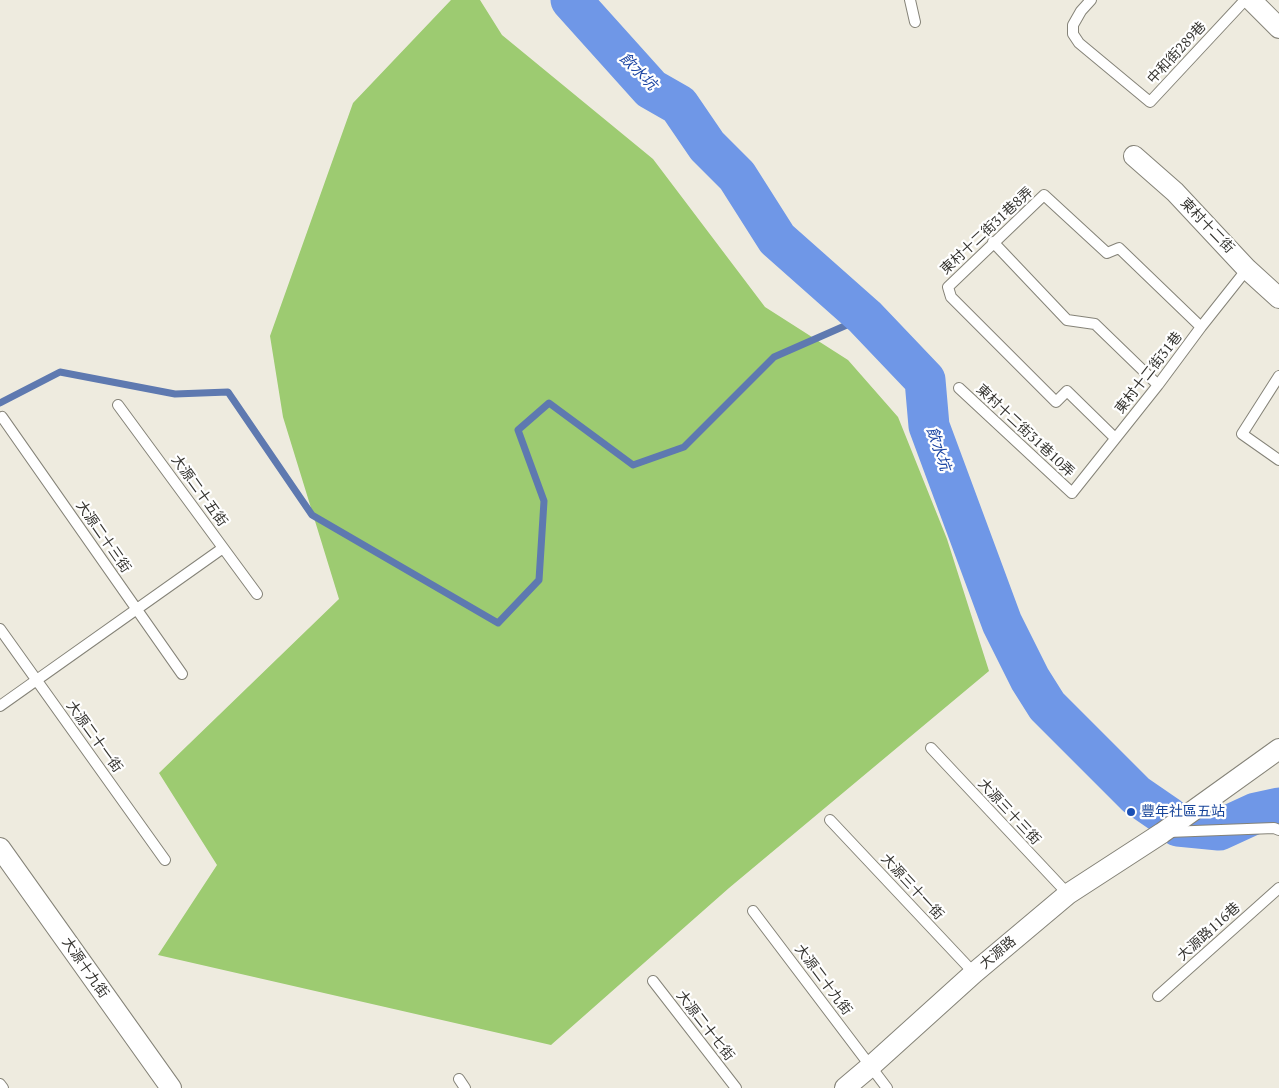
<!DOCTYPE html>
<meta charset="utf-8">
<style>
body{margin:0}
canvas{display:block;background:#eeebdf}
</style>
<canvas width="1279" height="1088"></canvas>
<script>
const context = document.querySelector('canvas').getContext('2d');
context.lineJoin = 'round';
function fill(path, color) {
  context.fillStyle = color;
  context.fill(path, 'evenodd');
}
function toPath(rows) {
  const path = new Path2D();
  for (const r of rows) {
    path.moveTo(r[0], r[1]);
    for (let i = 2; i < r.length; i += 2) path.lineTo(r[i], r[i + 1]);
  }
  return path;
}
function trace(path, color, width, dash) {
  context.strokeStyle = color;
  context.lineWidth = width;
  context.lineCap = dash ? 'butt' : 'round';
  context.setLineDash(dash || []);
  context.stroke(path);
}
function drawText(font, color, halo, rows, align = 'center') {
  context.font = font + ' "PT Serif","Noto Sans TC",serif';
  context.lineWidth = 4.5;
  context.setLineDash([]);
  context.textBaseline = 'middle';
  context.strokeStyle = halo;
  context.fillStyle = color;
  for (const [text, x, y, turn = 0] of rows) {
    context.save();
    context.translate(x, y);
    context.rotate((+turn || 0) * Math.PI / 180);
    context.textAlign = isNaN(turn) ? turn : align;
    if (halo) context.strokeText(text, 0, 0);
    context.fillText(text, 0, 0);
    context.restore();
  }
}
fill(toPath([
 [451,0,480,0,502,35,653,159,765,307,848,360,898,417,947,539,989,671,729,888,551,1045,158,955,217,865,159,773,339,599,283,417,270,336,353,103]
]), '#9dcb71');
trace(toPath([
 [0,403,60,372,175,394,228,392,312,515,498,623,539,580,544,501,518,430,549,403,633,465,684,447,774,357,865,317]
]), '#5e79b0', 7);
trace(toPath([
 [571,0,651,89,679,105,707,146,737,176,777,239,865,317,925,380,929,426,1002,623,1030,679,1047,706,1136,795,1168,817,1178,826,1219,830,1256,813,1279,808]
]), '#6f97e7', 41);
const lane = toPath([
 [910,0,915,22],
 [1091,0,1081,11,1073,25,1073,34,1079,43,1150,102,1245,0],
 [993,242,1067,320,1095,324,1158,385],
 [1279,376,1242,434,1279,460],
 [959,388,1072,493,1158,385,1201,327,1247,269],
 [118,405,257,594],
 [0,418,2,417,182,674],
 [1115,438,1067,391,1056,402,951,297,948,287,1044,195,1107,253,1119,248,1201,327],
 [0,629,165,860],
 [0,706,223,548],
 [931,748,1068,894],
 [830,820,974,973],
 [1168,832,1274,828,1279,830],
 [753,911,887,1088],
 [653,981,736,1088],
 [1158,996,1279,888],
 [459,1079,465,1088],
 [0,1084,3,1088]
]);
const street = toPath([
 [1251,0,1279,28],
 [1134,156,1175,192,1247,269,1279,298],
 [0,848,171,1088],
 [845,1088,871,1066,974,973,1068,894,1162,833,1279,749]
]);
trace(lane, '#858378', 12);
trace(street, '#858378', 22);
trace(lane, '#fff', 10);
trace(street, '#fff', 20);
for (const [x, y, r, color] of [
 [1131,812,5,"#1a4fb4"]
]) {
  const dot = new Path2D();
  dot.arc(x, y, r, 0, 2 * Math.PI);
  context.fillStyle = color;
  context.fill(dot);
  trace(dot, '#fff', 2);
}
drawText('14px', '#353430', '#fff', [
 ["中和街289巷",1177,53,-47],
 ["東村十二街",1207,226,46],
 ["東村十二街31巷8弄",987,231,-43],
 ["東村十二街31巷",1149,373,-52],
 ["東村十二街31巷10弄",1025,431,43],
 ["大源二十五街",199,491,54],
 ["大源二十三街",103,537,55],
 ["大源二十一街",94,737,54],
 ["大源三十三街",1009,812,47],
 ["大源三十一街",912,887,47],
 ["大源路116巷",1209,932,-42],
 ["大源路",998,953,-40],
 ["大源十九街",85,968,55],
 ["大源二十九街",823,980,53],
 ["大源二十七街",705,1026,52]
]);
drawText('14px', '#164399', '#fff', [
 ["豐年社區五站",1141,812]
], 'left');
drawText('italic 15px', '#1e47a4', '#fff', [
 ["飲水坑",638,72,45],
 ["飲水坑",938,449,71]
]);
</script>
